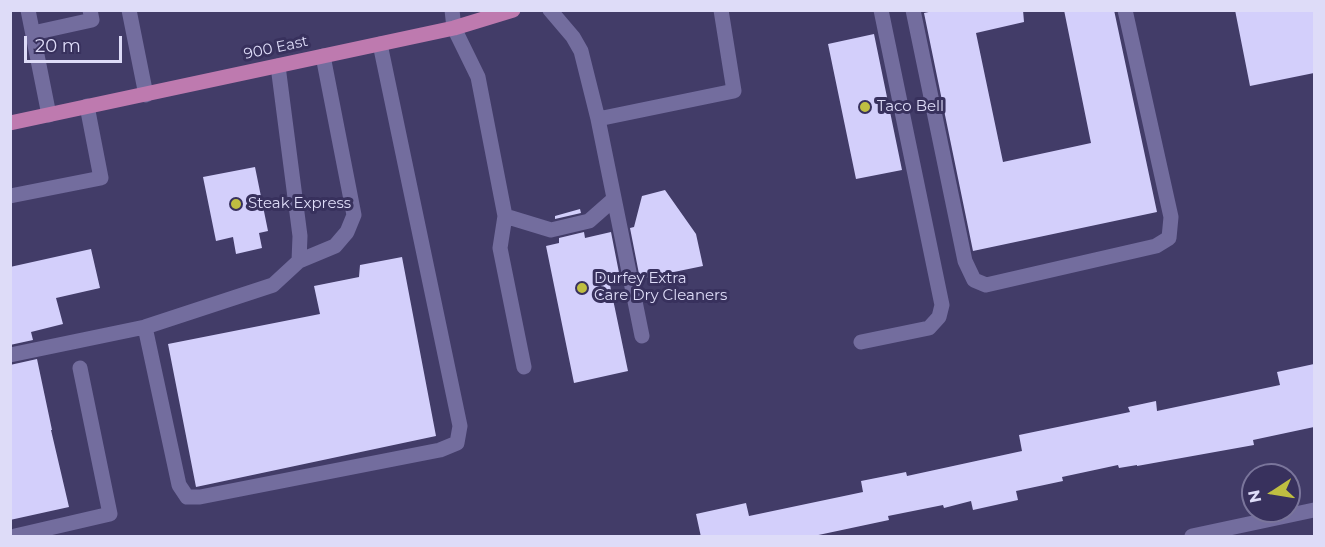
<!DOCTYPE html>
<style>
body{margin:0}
#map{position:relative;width:1325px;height:547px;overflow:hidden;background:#423c68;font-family:Montserrat,sans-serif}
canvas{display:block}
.frame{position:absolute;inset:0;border:12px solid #dedcf8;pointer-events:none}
.north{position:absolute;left:1241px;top:463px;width:60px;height:60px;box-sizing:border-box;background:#38315d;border:2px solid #7a759b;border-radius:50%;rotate:258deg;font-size:16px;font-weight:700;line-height:24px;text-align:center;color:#dedcf8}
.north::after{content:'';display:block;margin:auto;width:21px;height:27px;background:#bfbe41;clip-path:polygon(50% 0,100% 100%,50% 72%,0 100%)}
.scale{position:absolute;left:24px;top:36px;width:98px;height:27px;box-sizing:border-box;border:3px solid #dedcf8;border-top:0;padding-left:8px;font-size:18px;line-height:21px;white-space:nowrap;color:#dedcf8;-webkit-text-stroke:4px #38315d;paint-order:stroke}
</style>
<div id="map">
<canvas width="1325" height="547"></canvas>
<div class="frame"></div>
<div class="north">N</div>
<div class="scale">20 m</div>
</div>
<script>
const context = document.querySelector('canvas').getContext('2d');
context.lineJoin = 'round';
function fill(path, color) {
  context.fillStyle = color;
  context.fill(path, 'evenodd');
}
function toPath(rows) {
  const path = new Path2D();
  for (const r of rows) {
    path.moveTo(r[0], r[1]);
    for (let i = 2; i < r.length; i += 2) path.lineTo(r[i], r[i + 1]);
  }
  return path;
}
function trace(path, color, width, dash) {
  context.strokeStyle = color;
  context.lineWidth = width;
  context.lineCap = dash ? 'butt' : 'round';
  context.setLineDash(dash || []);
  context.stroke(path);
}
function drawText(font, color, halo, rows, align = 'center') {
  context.font = font + ' Montserrat,sans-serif';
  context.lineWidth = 6;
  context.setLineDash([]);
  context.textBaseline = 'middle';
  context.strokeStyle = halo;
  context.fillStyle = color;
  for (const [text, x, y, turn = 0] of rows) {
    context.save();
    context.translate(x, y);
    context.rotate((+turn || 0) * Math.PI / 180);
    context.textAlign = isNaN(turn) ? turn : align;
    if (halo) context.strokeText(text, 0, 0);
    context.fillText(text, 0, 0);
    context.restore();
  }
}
fill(toPath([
 [938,10,1023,10,1024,22,976,33,1003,162,1091,143,1064,10,1114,10,1157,212,973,251,924,13],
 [1235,10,1314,10,1314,73,1250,86],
 [874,34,902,170,856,179,828,44],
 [255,167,268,231,259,233,262,248,236,254,233,237,216,241,203,177],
 [665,190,696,234,703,266,640,279,630,228,634,227,642,196],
 [580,209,581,213,555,219,555,216],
 [584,232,585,238,611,232,621,283,610,285,628,371,574,383,546,246,559,243,559,238],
 [91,249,100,288,56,298,63,324,31,332,33,340,10,345,10,267],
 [402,257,436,436,196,487,168,344,320,314,314,286,359,277,360,265],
 [37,359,52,430,51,430,69,507,10,520,10,365],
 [1314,364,1314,427,1253,440,1254,445,1137,466,1137,465,1119,468,1118,465,1062,477,1063,481,1016,491,1018,500,973,510,971,501,944,508,943,505,888,516,889,520,809,537,701,537,696,514,746,503,749,516,863,492,861,481,906,472,907,476,1022,451,1019,435,1130,412,1128,407,1156,401,1157,411,1280,385,1277,372]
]), '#d3cffb');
trace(toPath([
 [28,10,49,115],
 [129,10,146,95],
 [452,10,454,28,478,77,505,216,500,248,524,367],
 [550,10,573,37,581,51,598,119,642,336],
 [913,10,965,261,974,280,986,285,1156,246,1169,238,1171,217,1125,10],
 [33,33,92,20,90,10],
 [598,119,734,91,721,10],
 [10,196,101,178,87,106],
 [505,216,551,230,589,221,614,199],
 [299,261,335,246,347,232,354,215,323,56],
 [145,327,179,485,187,497,200,497,440,450,457,443,460,426,380,44],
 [861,342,929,328,939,317,942,305,881,10],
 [10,355,145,327,273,285,299,261,300,236,278,66],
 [15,536,110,514,80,368],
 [1192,536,1314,510]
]), '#736d9e', 15);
trace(toPath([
 [10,123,454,28,513,10]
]), '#be7aaf', 15);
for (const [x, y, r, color] of [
 [865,107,6,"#bfbe41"],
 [236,204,6,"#bfbe41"],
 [582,288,6,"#bfbe41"]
]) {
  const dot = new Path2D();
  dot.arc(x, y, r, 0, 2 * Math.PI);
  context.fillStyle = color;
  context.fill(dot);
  trace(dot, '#38315d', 2);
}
drawText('15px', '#dedcf8', '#38315d', [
 ["900 East",276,48,-12]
]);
drawText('15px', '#dedcf8', '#38315d', [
 ["Taco Bell",877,107],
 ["Steak Express",248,204],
 ["Durfey Extra",594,279],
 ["Care Dry Cleaners",594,296]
], 'left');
</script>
